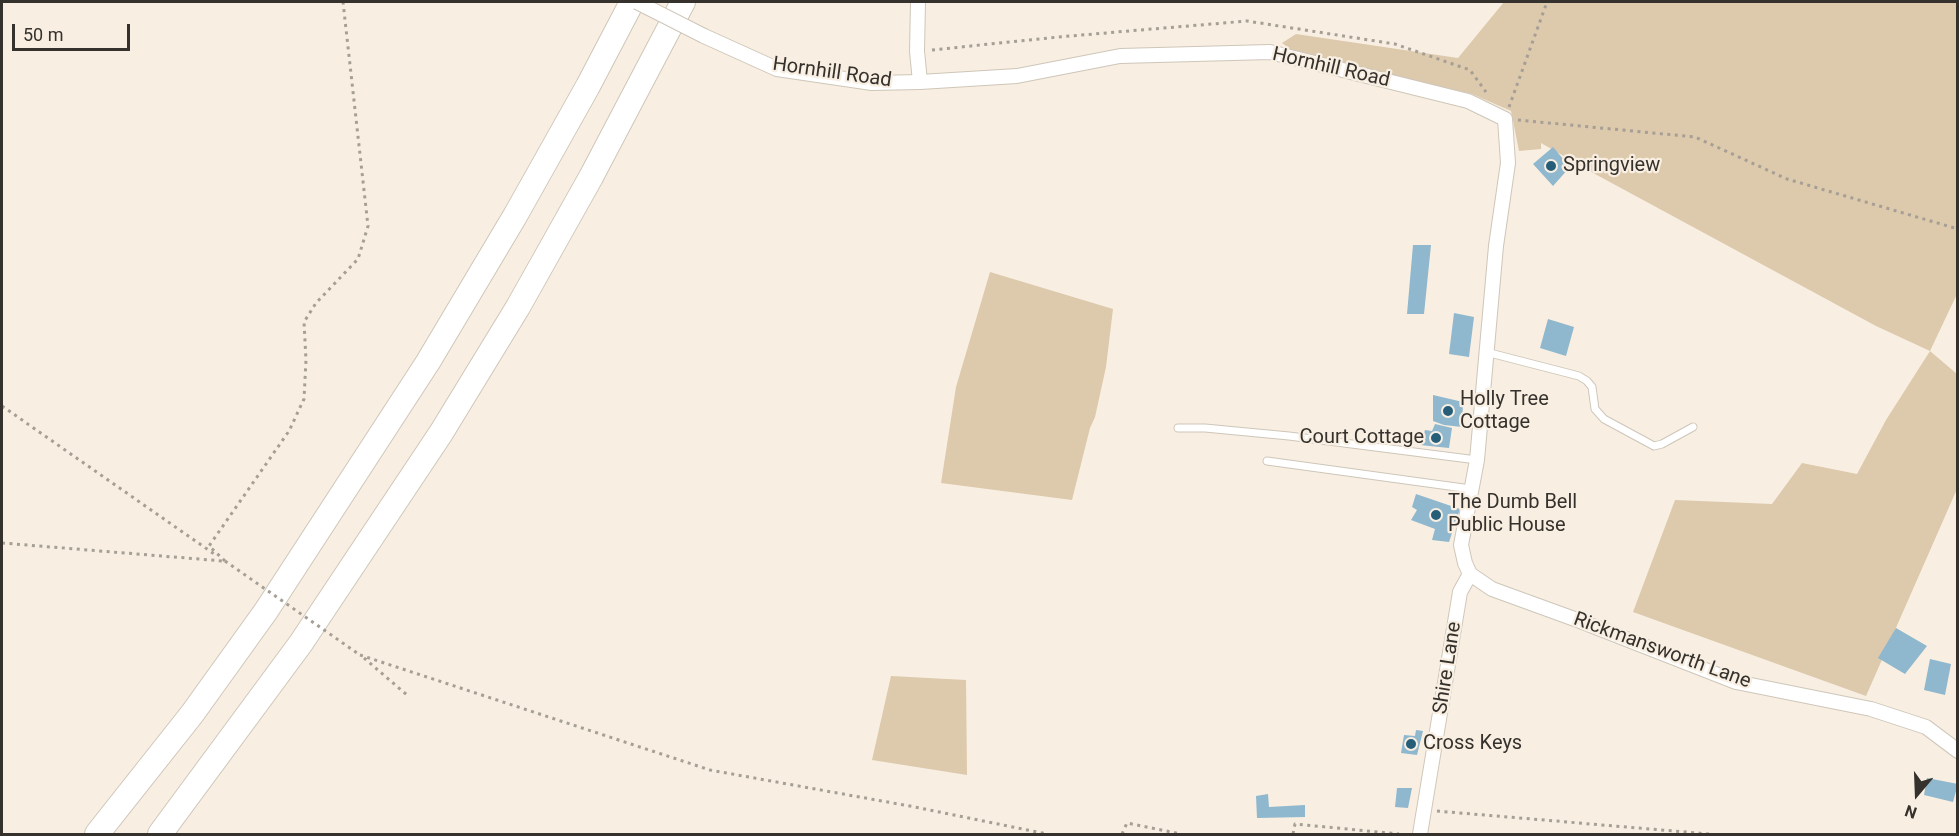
<!DOCTYPE html>
<style>
body{margin:0}
#map{position:relative;width:1959px;height:836px;overflow:hidden;background:#f8efe2;font-family:Roboto,sans-serif}
canvas{display:block}
.frame{position:absolute;inset:0;border:3px solid #35312c;pointer-events:none}
.north{position:absolute;left:1887px;top:764px;width:60px;height:60px;-webkit-text-stroke:4px #f8efe2;paint-order:stroke;rotate:199deg;font-size:16px;font-weight:700;line-height:24px;text-align:center;color:#35312c}
.north::after{content:'';display:block;margin:auto;width:21px;height:27px;background:#35312c;clip-path:polygon(50% 0,100% 100%,50% 72%,0 100%)}
.scale{position:absolute;left:12px;top:24px;width:118px;height:27px;box-sizing:border-box;border:3px solid #35312c;border-top:0;padding-left:8px;font-size:18px;line-height:21px;white-space:nowrap;color:#35312c;-webkit-text-stroke:4px #f8efe2;paint-order:stroke}
</style>
<div id="map">
<canvas width="1959" height="836"></canvas>
<div class="frame"></div>
<div class="north">N</div>
<div class="scale">50 m</div>
</div>
<script>
const context = document.querySelector('canvas').getContext('2d');
context.lineJoin = 'round';
function fill(path, color) {
  context.fillStyle = color;
  context.fill(path, 'evenodd');
}
function toPath(rows) {
  const path = new Path2D();
  for (const r of rows) {
    path.moveTo(r[0], r[1]);
    for (let i = 2; i < r.length; i += 2) path.lineTo(r[i], r[i + 1]);
  }
  return path;
}
function trace(path, color, width, dash) {
  context.strokeStyle = color;
  context.lineWidth = width;
  context.lineCap = dash ? 'butt' : 'round';
  context.setLineDash(dash || []);
  context.stroke(path);
}
function drawText(font, color, halo, rows, align = 'center') {
  context.font = font + ' Roboto,sans-serif';
  context.lineWidth = 4.5;
  context.setLineDash([]);
  context.textBaseline = 'middle';
  context.strokeStyle = halo;
  context.fillStyle = color;
  for (const [text, x, y, turn = 0] of rows) {
    context.save();
    context.translate(x, y);
    context.rotate((+turn || 0) * Math.PI / 180);
    context.textAlign = isNaN(turn) ? turn : align;
    if (halo) context.strokeText(text, 0, 0);
    context.fillText(text, 0, 0);
    context.restore();
  }
}
fill(toPath([
 [1504,2,1957,2,1957,294,1930,351,1957,374,1957,489,1866,696,1633,612,1675,500,1772,504,1802,463,1857,474,1886,420,1930,351,1876,326,1595,174,1541,143,1541,149,1519,151,1511,111,1472,94,1294,52,1282,43,1296,34,1458,58],
 [990,272,1113,309,1106,367,1095,417,1090,428,1072,500,941,483,956,387],
 [891,676,966,680,967,775,872,760]
]), '#ddc9ac');
fill(toPath([
 [1553,147,1570,167,1553,186,1533,164],
 [1413,245,1431,245,1424,314,1407,314],
 [1454,313,1474,317,1469,357,1449,354],
 [1548,319,1574,327,1566,356,1540,348],
 [1433,395,1463,402,1462,427,1444,425,1433,421],
 [1435,424,1452,428,1449,448,1420,445,1425,430,1432,431],
 [1416,494,1460,509,1449,542,1432,540,1435,529,1411,520,1417,510,1412,507],
 [1896,628,1927,646,1905,674,1878,658],
 [1930,659,1951,664,1945,695,1924,690],
 [1416,730,1423,731,1417,755,1401,753,1404,735,1415,736],
 [1927,778,1958,784,1953,802,1924,795],
 [1397,788,1412,788,1408,808,1395,807],
 [1268,794,1269,807,1305,805,1305,817,1257,818,1256,796]
]), '#8fb7cd');
const lane = toPath([
 [1486,352,1579,376,1587,381,1592,387,1595,409,1604,419,1654,446,1662,444,1693,427],
 [1178,428,1205,428,1289,436,1477,460],
 [1267,461,1471,489]
]);
const street = toPath([
 [918,2,917,51,920,82],
 [704,36,777,69,872,83,920,82,1017,76,1120,56,1270,52,1468,101,1505,119,1508,163,1496,246,1477,460,1461,545,1465,563,1470,574,1492,589,1580,621,1736,682,1871,709,1926,727,1958,751],
 [1420,834,1460,592,1470,574]
]);
const highway = toPath([
 [97,834,192,714,266,611,428,362,515,216,588,86,632,2],
 [160,834,301,643,441,433,518,307,591,177,683,2]
]);
trace(lane, '#cec6b9', 9);
trace(street, '#cec6b9', 16);
trace(highway, '#cec6b9', 26);
trace(toPath([
 [932,50,1058,37,1247,21,1395,44,1470,70,1486,92],
 [1509,107,1547,2],
 [1518,120,1695,137,1787,179,1958,229],
 [2,406,217,556],
 [2,543,223,561],
 [225,561,209,546,289,431,304,399,306,360,304,322,316,303,358,259,368,226,343,2],
 [360,655,710,770,915,807,1047,834],
 [364,658,407,695],
 [1437,811,1709,834],
 [1122,834,1127,823,1181,834],
 [1293,834,1295,824,1399,834]
]), '#a69f95', 3, [3, 4.5]);
trace(lane, '#fff', 7);
trace(street, '#fff', 14);
trace(highway, '#fff', 24);
const streetBridge = toPath([
 [637,2,704,36]
]);
trace(streetBridge, '#cec6b9', 16, []);
trace(toPath([
 [225,561,360,655]
]), '#a69f95', 3, [3, 4.5]);
trace(streetBridge, '#fff', 14);
for (const [x, y, r, color] of [
 [1551,166,6,"#265d78"],
 [1448,411,6,"#265d78"],
 [1436,438,6,"#265d78"],
 [1436,515,6,"#265d78"],
 [1411,744,6,"#265d78"]
]) {
  const dot = new Path2D();
  dot.arc(x, y, r, 0, 2 * Math.PI);
  context.fillStyle = color;
  context.fill(dot);
  trace(dot, '#f8efe2', 2);
}
drawText('20px', '#35312c', '#f8efe2', [
 ["Hornhill Road",1331,68,13],
 ["Hornhill Road",832,73,8],
 ["Rickmansworth Lane",1662,651,20],
 ["Shire Lane",1448,668,-81]
]);
drawText('20px', '#35312c', '#f8efe2', [
 ["Springview",1563,166],
 ["Holly Tree",1460,400],
 ["Cottage",1460,423],
 ["Court Cottage",1424,438,"right"],
 ["The Dumb Bell",1448,503],
 ["Public House",1448,526],
 ["Cross Keys",1423,744]
], 'left');
</script>
